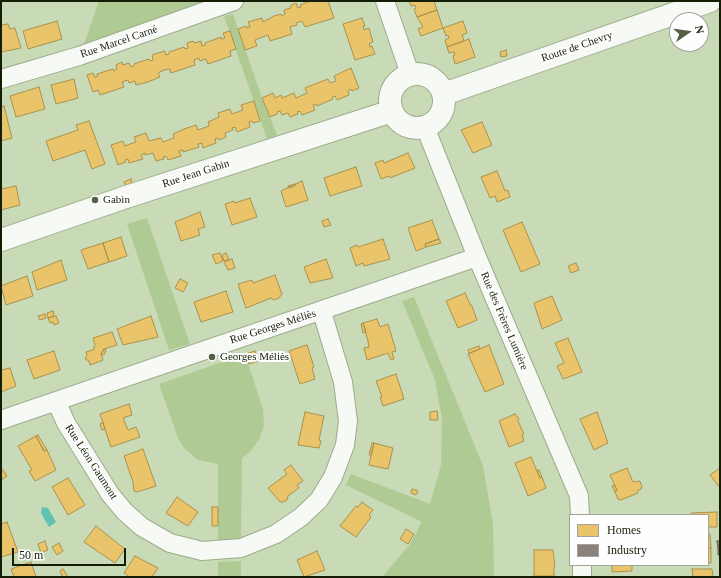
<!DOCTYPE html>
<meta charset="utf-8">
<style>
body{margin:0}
#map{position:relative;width:721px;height:578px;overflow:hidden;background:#c9dbb6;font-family:"Times New Roman",serif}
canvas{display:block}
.frame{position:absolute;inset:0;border:2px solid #131e05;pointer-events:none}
.legend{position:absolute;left:569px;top:514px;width:140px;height:52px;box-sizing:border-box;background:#fefefe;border:1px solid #a0a49a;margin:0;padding:5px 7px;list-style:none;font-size:12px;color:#131e05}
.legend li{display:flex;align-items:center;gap:8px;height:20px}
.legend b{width:20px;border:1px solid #a0a49a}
.north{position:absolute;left:669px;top:12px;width:40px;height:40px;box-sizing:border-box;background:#fefefe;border:1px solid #a0a49a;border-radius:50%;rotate:77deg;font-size:11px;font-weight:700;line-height:16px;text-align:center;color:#131e05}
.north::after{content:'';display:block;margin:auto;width:14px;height:18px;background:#536043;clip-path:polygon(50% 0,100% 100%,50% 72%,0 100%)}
.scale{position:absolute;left:12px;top:548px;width:114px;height:18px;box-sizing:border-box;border:2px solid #131e05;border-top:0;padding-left:5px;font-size:12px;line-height:14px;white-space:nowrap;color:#131e05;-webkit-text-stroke:3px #fefefe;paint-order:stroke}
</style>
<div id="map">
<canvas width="721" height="578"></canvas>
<div class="frame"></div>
<ul class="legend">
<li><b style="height:11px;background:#e9c46a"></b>Homes</li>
<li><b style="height:11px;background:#8a817c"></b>Industry</li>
</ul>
<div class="north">N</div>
<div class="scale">50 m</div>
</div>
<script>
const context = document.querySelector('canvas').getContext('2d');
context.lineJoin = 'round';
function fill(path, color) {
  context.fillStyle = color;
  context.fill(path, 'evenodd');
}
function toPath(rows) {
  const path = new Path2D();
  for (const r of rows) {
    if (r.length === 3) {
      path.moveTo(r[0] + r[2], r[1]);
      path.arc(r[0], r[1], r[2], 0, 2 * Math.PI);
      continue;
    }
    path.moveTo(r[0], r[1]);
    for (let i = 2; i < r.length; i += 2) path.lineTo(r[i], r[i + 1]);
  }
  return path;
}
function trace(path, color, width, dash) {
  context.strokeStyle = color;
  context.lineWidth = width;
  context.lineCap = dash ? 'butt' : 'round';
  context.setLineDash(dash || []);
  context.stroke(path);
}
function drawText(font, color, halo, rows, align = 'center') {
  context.font = font + ' "Times New Roman",serif';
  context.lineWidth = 4;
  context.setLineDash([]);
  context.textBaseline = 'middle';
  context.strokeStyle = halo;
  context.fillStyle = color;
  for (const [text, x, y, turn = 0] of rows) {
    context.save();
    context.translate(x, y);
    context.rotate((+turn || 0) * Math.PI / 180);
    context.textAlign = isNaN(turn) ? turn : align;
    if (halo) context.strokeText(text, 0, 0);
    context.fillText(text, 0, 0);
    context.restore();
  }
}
fill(toPath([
 [99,1,210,1,84,44],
 [233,14,262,98,277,135,267,139,224,16],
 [147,218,190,344,169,350,127,224],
 [414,297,483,466,493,524,494,577,382,577,410,544,422,522,346,485,351,474,430,504,441,465,442,419,435,380,402,301],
 [245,354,263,409,264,425,260,438,251,451,242,458,241,537,218,543,218,464,198,460,184,448,178,438,159,384],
 [241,561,241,577,218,577,218,562]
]), '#b0ca94');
fill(toPath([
 [42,507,48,508,56,522,49,527,41,513]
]), '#5fc2b2');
const homes = toPath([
 [311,1,328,1,334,18,305,27,302,21,296,23,297,25,290,27,292,34,270,41,268,35,255,40,257,46,245,50,238,29,246,26,247,28,250,27,248,22,262,18,263,22,274,16,281,14,282,16,285,14,284,10,291,8,290,6,296,3,298,8,301,7,300,5,311,1],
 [409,1,434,1,437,10,417,17,414,9,416,8,415,5,411,6,409,1],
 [437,10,443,28,421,36,418,29,423,27,417,17,437,10],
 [362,18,365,26,363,26,364,30,369,28,373,42,369,44,370,47,372,46,375,54,355,60,343,24,362,18],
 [57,21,62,39,28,49,23,31,57,21],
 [463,21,467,33,462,35,464,41,447,47,445,40,449,38,448,35,446,36,443,28,463,21],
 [8,24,10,29,15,28,21,48,1,52,1,25,8,24],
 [230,31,236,49,230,51,231,56,208,64,206,59,200,61,199,58,194,60,195,65,171,73,170,69,164,70,158,73,160,77,148,82,136,85,135,81,129,83,128,80,122,82,124,87,100,95,98,90,93,92,87,75,93,73,95,77,98,76,97,74,113,69,114,71,117,69,116,65,122,62,123,65,129,63,131,67,134,66,134,64,149,59,150,61,153,60,152,55,158,53,165,51,166,55,169,54,169,52,184,47,185,49,188,48,187,43,193,41,194,43,201,41,202,46,205,45,205,43,221,37,221,39,225,38,223,33,230,31],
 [469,39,475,57,455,64,453,56,455,55,454,52,449,53,447,47,469,39],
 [506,50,507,56,501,57,500,52,506,50],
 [351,68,359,88,352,91,351,89,348,91,349,95,337,100,335,96,332,97,333,99,317,106,316,104,313,105,315,110,302,115,300,111,297,112,298,114,290,117,288,113,282,115,280,111,277,112,277,114,270,117,262,98,273,93,275,98,281,95,282,98,294,93,296,98,307,93,305,88,328,79,330,83,336,81,334,76,351,68],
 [74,79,78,98,56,104,51,85,74,79],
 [39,87,45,109,16,117,10,96,39,87],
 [254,101,260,121,253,123,252,121,249,122,250,127,237,132,235,127,232,128,233,130,225,133,226,137,219,140,218,138,215,139,216,143,203,148,202,143,198,144,199,147,183,152,183,150,179,151,181,156,168,160,166,156,163,157,164,159,156,161,153,153,145,155,145,153,141,155,143,159,129,163,128,159,125,160,126,162,118,165,111,145,123,141,125,146,130,144,136,142,134,137,146,133,149,141,161,138,163,142,174,138,173,134,184,129,196,125,198,130,209,126,208,122,219,117,218,113,230,109,232,114,243,110,241,105,254,101],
 [4,106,12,138,1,141,1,107,4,106],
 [89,121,105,164,92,169,85,150,53,161,46,141,78,130,76,125,89,121],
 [482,122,492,145,473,153,461,130,482,122],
 [408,153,415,168,390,178,389,176,381,179,375,163,383,160,384,163,408,153],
 [356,167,362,186,330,196,324,178,356,167],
 [497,171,505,191,508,190,510,197,497,202,495,196,490,198,481,177,497,171],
 [131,179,132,184,126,186,124,182,131,179],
 [302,181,308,200,286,207,281,191,302,181],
 [295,184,295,186,289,188,288,186,295,184],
 [16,186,20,205,1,210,1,189,16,186],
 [250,198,257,217,232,225,225,204,234,201,235,203,250,198],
 [200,212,205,227,198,229,200,235,181,241,175,222,200,212],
 [328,219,331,225,324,227,322,221,328,219],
 [432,220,439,239,425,244,426,247,416,251,408,228,432,220],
 [522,222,540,264,521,272,503,230,522,222],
 [121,237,127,256,109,262,103,243,121,237],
 [383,239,390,259,364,266,363,263,356,266,350,248,357,245,358,247,383,239],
 [439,239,441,243,426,247,425,244,439,239],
 [103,243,109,262,88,269,81,250,103,243],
 [220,253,223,261,216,264,212,255,220,253],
 [226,253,229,259,224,261,222,255,226,253],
 [232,259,235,268,228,270,224,262,232,259],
 [326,259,333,278,310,283,304,267,326,259],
 [61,260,67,280,37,290,32,272,61,260],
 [576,263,579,270,571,273,568,266,576,263],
 [275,275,282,294,279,298,274,300,271,298,246,308,238,284,252,280,253,283,275,275],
 [27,276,33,296,6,305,1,286,27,276],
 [180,279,188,283,183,292,175,288,180,279],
 [226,291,233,312,201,322,194,302,226,291],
 [465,293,471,306,472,306,477,320,458,328,446,301,465,293],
 [552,296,562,320,542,329,534,303,552,296],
 [53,311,54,316,48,318,47,313,53,311],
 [45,314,46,318,40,320,38,316,45,314],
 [56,316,59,323,54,325,53,322,50,323,48,318,56,316],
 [151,316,158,337,123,345,117,329,151,316],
 [377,319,380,327,388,324,396,351,392,352,394,359,391,360,388,353,367,360,364,348,369,347,368,341,363,323,377,319],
 [363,323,366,332,363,333,361,324,363,323],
 [112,332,117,345,104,349,101,354,103,360,90,365,89,361,85,359,87,355,86,352,93,350,95,345,93,338,112,332],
 [568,338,582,372,563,379,557,366,564,363,555,343,568,338],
 [307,345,314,367,312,368,315,379,300,384,289,351,307,345],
 [489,345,504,384,485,392,468,354,489,345],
 [479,346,480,349,469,353,468,350,479,346],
 [104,349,106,350,104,355,101,354,104,349],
 [54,351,60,370,34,379,27,360,54,351],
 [255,351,256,354,246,357,245,354,255,351],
 [256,354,259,361,249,364,246,357,256,354],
 [10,368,16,386,1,392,1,370,10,368],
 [396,374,404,399,383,406,380,397,382,397,376,381,396,374],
 [129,404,132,415,123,418,128,430,136,427,140,437,111,447,100,414,129,404],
 [437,411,438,420,430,420,430,412,437,411],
 [305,412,324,416,319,440,321,441,319,448,298,445,305,412],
 [597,412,608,443,594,450,580,419,597,412],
 [515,414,519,419,518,421,524,434,522,435,524,441,509,447,499,421,515,414],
 [103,423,105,429,102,430,100,424,103,423],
 [38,435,47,450,44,451,36,436,38,435],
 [36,436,44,451,47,450,56,470,35,481,29,471,32,470,18,446,36,436],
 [372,443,374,443,371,455,369,455,372,443],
 [374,443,393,448,388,469,369,465,374,443],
 [143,449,156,486,137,492,134,491,133,482,124,456,143,449],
 [531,457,540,478,542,477,546,488,528,496,515,463,531,457],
 [291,465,303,481,297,485,299,488,288,496,287,500,283,502,280,502,268,488,287,474,284,470,291,465],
 [627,468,633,482,640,481,642,487,641,489,637,491,638,493,621,500,618,499,615,492,617,490,610,475,627,468],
 [720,468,720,488,710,475,720,468],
 [3,470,7,476,1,480,1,471,3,470],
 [539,470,542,477,540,478,537,471,539,470],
 [68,478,85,505,68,515,52,487,68,478],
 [614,485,617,490,615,492,612,486,614,485],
 [412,489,418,491,416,495,411,493,412,489],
 [177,497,198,512,188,526,166,513,177,497],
 [362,502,373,510,369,515,371,517,356,537,340,526,356,506,358,507,362,502],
 [212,507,218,507,218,526,212,526,212,507],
 [717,512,717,527,708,527,708,515,691,515,691,513,717,512],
 [7,522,18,552,1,557,1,524,7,522],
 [96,526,125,549,115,563,84,542,96,526],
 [406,529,414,534,408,544,400,539,406,529],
 [708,534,710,534,711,548,708,549,708,534],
 [45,541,48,550,41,553,38,544,45,541],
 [59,543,63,551,57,555,52,547,59,543],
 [711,548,711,563,708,563,708,549,711,548],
 [534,550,553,550,555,567,554,567,554,576,534,576,534,550],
 [317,551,325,570,304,577,297,560,317,551],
 [135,556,158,568,152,577,130,577,124,573,135,556],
 [31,562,36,577,14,577,11,569,31,562],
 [612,565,632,565,632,571,612,572,612,565],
 [63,569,68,577,60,577,62,575,60,571,63,569],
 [692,569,712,569,713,577,693,577,692,569]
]);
fill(homes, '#e9c46a');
trace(homes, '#a9924c', 1);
const industry = toPath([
 [717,541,720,541,720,548,718,548,717,541],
 [718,548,720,548,720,555,718,555,718,548]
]);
fill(industry, '#8a817c');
trace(industry, '#666358', 1);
const street = toPath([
 [385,1,410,74],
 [1,79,79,56,234,1],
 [425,127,477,257,579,496,580,515],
 [56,401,66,423,110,494,125,512,142,527,170,543,202,551,241,548,276,534,301,517,319,500,333,477,345,445,348,421,343,382,322,312],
 [1,420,477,257],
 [582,565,582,577]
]);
const secondary = toPath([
 [417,101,27],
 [444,94,710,1],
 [1,240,126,197,392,111]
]);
trace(street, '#9caa8d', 20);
trace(secondary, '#9caa8d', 24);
trace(street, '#f7faf4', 18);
trace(secondary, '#f7faf4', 22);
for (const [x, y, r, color] of [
 [95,200,4,"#536043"],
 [212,357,4,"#536043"]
]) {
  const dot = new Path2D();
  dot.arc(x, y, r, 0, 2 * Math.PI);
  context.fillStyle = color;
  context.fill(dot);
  trace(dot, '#fefefe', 1.5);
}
drawText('11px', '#131e05', '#fefefe', [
 ["Rue Marcel Carné",119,42,-19],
 ["Route de Chevry",577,47,-19],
 ["Rue Jean Gabin",196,174,-18],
 ["Rue des Frères Lumière",504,321,67],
 ["Rue Georges Méliès",273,327,-18],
 ["Rue Léon Gaumont",91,462,57]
]);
drawText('11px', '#131e05', '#fefefe', [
 ["Gabin",103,200],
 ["Georges Méliès",220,357]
], 'left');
</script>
